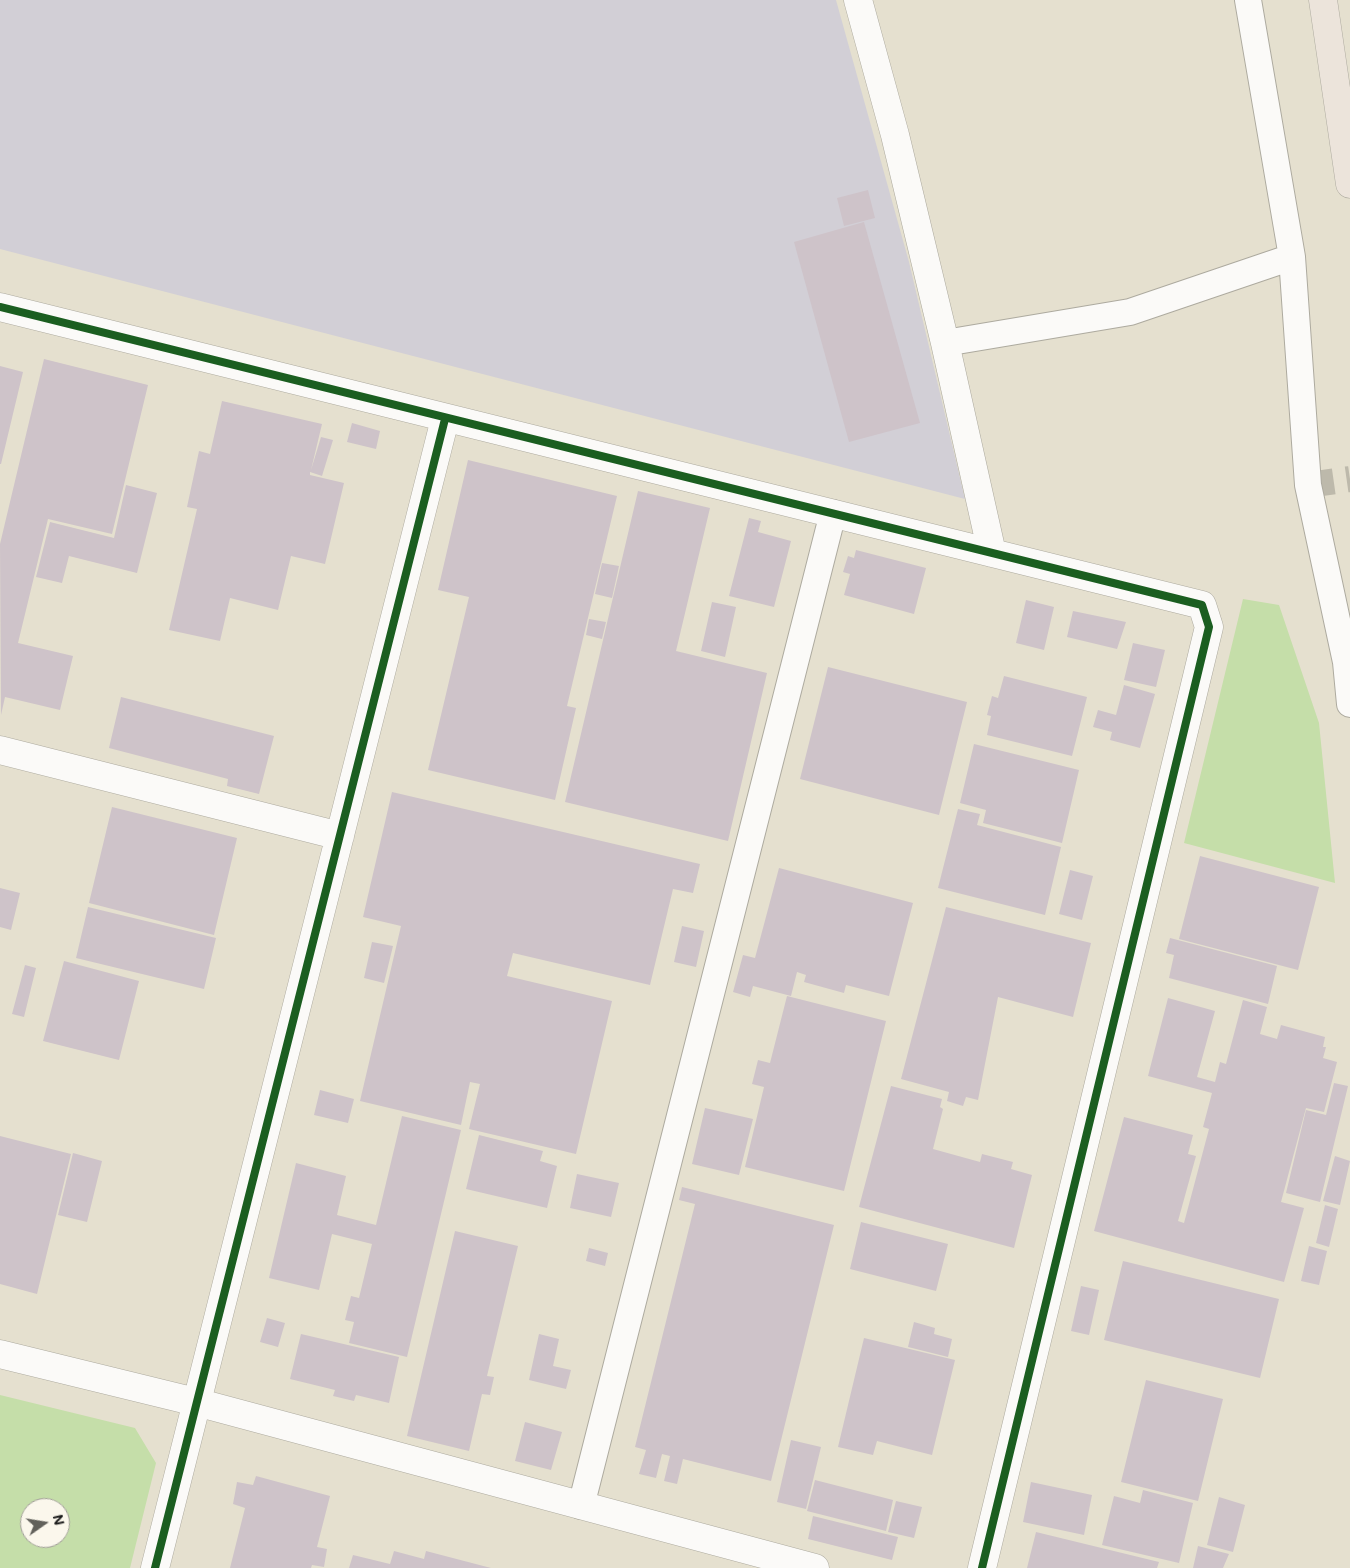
<!DOCTYPE html>
<style>
body{margin:0}
#map{position:relative;width:1350px;height:1568px;overflow:hidden;background:#e5e0cf;font-family:Mali,sans-serif}
canvas{display:block}
.north{position:absolute;left:20px;top:1498px;width:50px;height:50px;box-sizing:border-box;background:#fbf7ec;border:1px solid #a29f99;border-radius:50%;rotate:77deg;font-size:14px;font-weight:700;line-height:20px;text-align:center;color:#1c1c1c}
.north::after{content:'';display:block;margin:auto;width:18px;height:22px;background:#62615b;clip-path:polygon(50% 0,100% 100%,50% 72%,0 100%)}
</style>
<div id="map">
<canvas width="1350" height="1568"></canvas>
<div class="north">N</div>
</div>
<script>
const context = document.querySelector('canvas').getContext('2d');
context.lineJoin = 'round';
function fill(path, color) {
  context.fillStyle = color;
  context.fill(path, 'evenodd');
}
function toPath(rows) {
  const path = new Path2D();
  for (const r of rows) {
    path.moveTo(r[0], r[1]);
    for (let i = 2; i < r.length; i += 2) path.lineTo(r[i], r[i + 1]);
  }
  return path;
}
function trace(path, color, width, dash) {
  context.strokeStyle = color;
  context.lineWidth = width;
  context.lineCap = dash ? 'butt' : 'round';
  context.setLineDash(dash || []);
  context.stroke(path);
}
fill(toPath([
 [0,0,836,0,909,262,965,499,0,249]
]), '#d2cfd6');
fill(toPath([
 [1243,599,1279,605,1319,723,1335,883,1184,843],
 [0,1395,135,1428,156,1463,130,1568,0,1568],
 [30,1508,60,1508,60,1538,30,1538]
]), '#c5dea9');
fill(toPath([
 [868,190,875,218,844,226,837,198],
 [864,222,920,423,849,442,794,242],
 [44,359,148,385,112,534,48,519,18,643,73,656,60,710,5,697,1,715,0,544],
 [0,366,23,372,1,464,0,464],
 [222,401,322,424,311,470,321,437,333,440,322,476,310,472,310,475,344,483,325,564,291,556,278,610,230,598,220,641,169,630,197,509,187,507,199,451,210,454],
 [352,423,380,431,376,449,347,442],
 [468,460,617,496,567,706,576,708,555,800,428,770,469,597,438,590],
 [126,485,157,493,137,573,69,556,62,583,36,577,50,522,114,538],
 [638,491,710,508,676,651,767,673,728,841,565,802],
 [749,518,761,521,758,532,791,541,774,607,729,596],
 [856,550,926,568,914,614,844,595,850,574,843,572,848,556,854,558],
 [602,563,619,566,612,598,595,594],
 [1026,600,1054,607,1044,650,1016,643],
 [712,602,736,607,725,657,701,651],
 [1073,611,1126,622,1117,649,1067,637],
 [589,619,606,622,602,639,586,635],
 [1133,643,1165,650,1156,687,1124,680],
 [828,667,967,702,939,815,800,779],
 [1004,676,1087,697,1072,756,987,735,991,716,987,715,992,696,998,698],
 [1124,685,1155,694,1140,748,1110,740,1112,732,1093,727,1098,710,1116,715],
 [121,697,274,736,259,794,227,786,228,779,109,748],
 [974,744,1079,770,1062,843,983,823,986,810,960,803],
 [392,792,700,864,693,893,673,889,650,985,513,953,507,976,612,1001,576,1154,469,1129,480,1084,470,1082,461,1125,360,1101,401,926,363,917],
 [112,807,237,838,214,935,89,903],
 [958,809,980,814,977,825,1061,847,1045,915,938,888],
 [1200,856,1319,887,1298,970,1179,939],
 [779,868,913,903,889,996,846,985,844,993,804,982,806,975,797,972,791,996,753,986,750,997,733,992,743,955,755,958],
 [1070,870,1093,876,1082,920,1059,914],
 [0,888,20,893,11,930,0,927],
 [88,907,216,938,204,989,76,958],
 [946,907,1091,943,1073,1017,998,997,978,1100,966,1097,963,1106,947,1101,949,1092,901,1079],
 [682,926,704,931,696,967,674,962],
 [1170,938,1277,966,1268,1004,1169,978,1174,955,1166,953],
 [372,942,393,946,384,983,364,978],
 [64,961,139,981,119,1060,43,1041],
 [25,965,36,968,24,1017,12,1014],
 [787,996,886,1021,844,1191,745,1167,764,1087,752,1084,758,1060,770,1063],
 [1168,998,1215,1011,1197,1077,1215,1082,1220,1062,1226,1064,1243,1000,1267,1007,1260,1034,1277,1039,1281,1025,1325,1037,1323,1047,1326,1047,1323,1058,1337,1062,1324,1112,1306,1108,1281,1202,1304,1208,1284,1282,1094,1231,1124,1117,1193,1135,1188,1154,1196,1156,1178,1221,1184,1223,1209,1129,1203,1127,1212,1093,1148,1076],
 [1334,1083,1348,1086,1320,1202,1286,1193,1306,1110,1326,1115],
 [891,1086,942,1099,940,1107,943,1109,933,1149,980,1162,982,1154,1013,1162,1011,1169,1032,1175,1014,1248,859,1207],
 [320,1090,354,1099,348,1123,314,1115],
 [705,1108,753,1119,739,1175,692,1164],
 [402,1116,461,1130,407,1357,349,1343,354,1322,345,1320,351,1296,359,1298,372,1244,332,1234,319,1290,269,1278,296,1163,346,1176,337,1215,376,1225],
 [479,1135,543,1151,540,1161,557,1166,547,1208,466,1189],
 [0,1136,71,1154,37,1294,0,1284],
 [73,1153,102,1161,87,1222,58,1215],
 [1335,1156,1350,1161,1340,1205,1323,1201],
 [577,1174,619,1183,611,1217,570,1208],
 [682,1187,834,1225,771,1481,683,1459,677,1484,664,1481,670,1456,662,1454,656,1478,639,1474,646,1450,635,1447,695,1204,679,1200],
 [1325,1205,1338,1209,1329,1247,1316,1243],
 [861,1222,948,1244,936,1291,850,1269],
 [455,1231,518,1246,487,1376,494,1377,490,1395,482,1394,469,1451,407,1436],
 [1309,1246,1327,1251,1319,1285,1301,1281],
 [589,1248,608,1253,605,1266,586,1261],
 [1123,1261,1279,1299,1260,1378,1104,1340],
 [1081,1286,1099,1290,1089,1335,1071,1331],
 [267,1318,285,1323,278,1347,260,1342],
 [914,1322,935,1328,934,1334,952,1339,948,1357,908,1347],
 [301,1334,399,1357,389,1403,356,1395,354,1401,333,1396,335,1390,290,1379],
 [539,1334,559,1339,553,1366,571,1370,566,1389,529,1380],
 [864,1338,955,1360,932,1455,877,1441,873,1455,838,1447],
 [1146,1380,1223,1399,1198,1501,1121,1482],
 [525,1422,562,1432,551,1470,515,1461],
 [791,1440,821,1447,806,1509,777,1502],
 [256,1476,330,1496,317,1547,327,1549,324,1567,312,1565,311,1568,230,1568,245,1508,233,1504,237,1482,253,1485],
 [815,1480,893,1500,886,1531,807,1511],
 [1031,1482,1092,1495,1084,1535,1023,1522],
 [1143,1490,1193,1503,1179,1563,1102,1545,1114,1496,1140,1503],
 [1219,1497,1245,1505,1233,1552,1207,1545],
 [896,1501,922,1507,914,1538,888,1532],
 [813,1516,898,1537,892,1560,808,1539],
 [1036,1532,1159,1562,1157,1568,1027,1568],
 [1198,1546,1229,1554,1223,1568,1193,1568],
 [394,1551,424,1559,426,1551,491,1568,349,1568,353,1555,390,1564]
]), '#cec3c9');
trace(toPath([
 [1308,485,1350,479]
]), '#bdb9ab', 26, [26, 13]);
const minor = toPath([
 [1248,0,1292,257,1308,485,1346,662,1350,704],
 [945,343,1130,312,1292,257],
 [581,1506,833,513]
]);
const tertiary = toPath([
 [858,0,895,135,945,343,992,553],
 [0,307,1202,605,1209,627,982,1568],
 [0,750,340,836],
 [0,1354,196,1402,815,1568],
 [155,1568,445,419]
]);
const motorway = toPath([
 [1323,0,1350,184]
]);
trace(minor, '#adaa9f', 28);
trace(tertiary, '#adaa9f', 29);
trace(motorway, '#adaa9f', 29);
trace(minor, '#fbfaf8', 26);
trace(tertiary, '#fbfaf8', 28);
trace(motorway, '#ece4db', 28);
trace(toPath([
 [0,307,1202,605,1209,627,982,1568],
 [155,1568,445,419]
]), '#1b5e20', 8);
</script>
